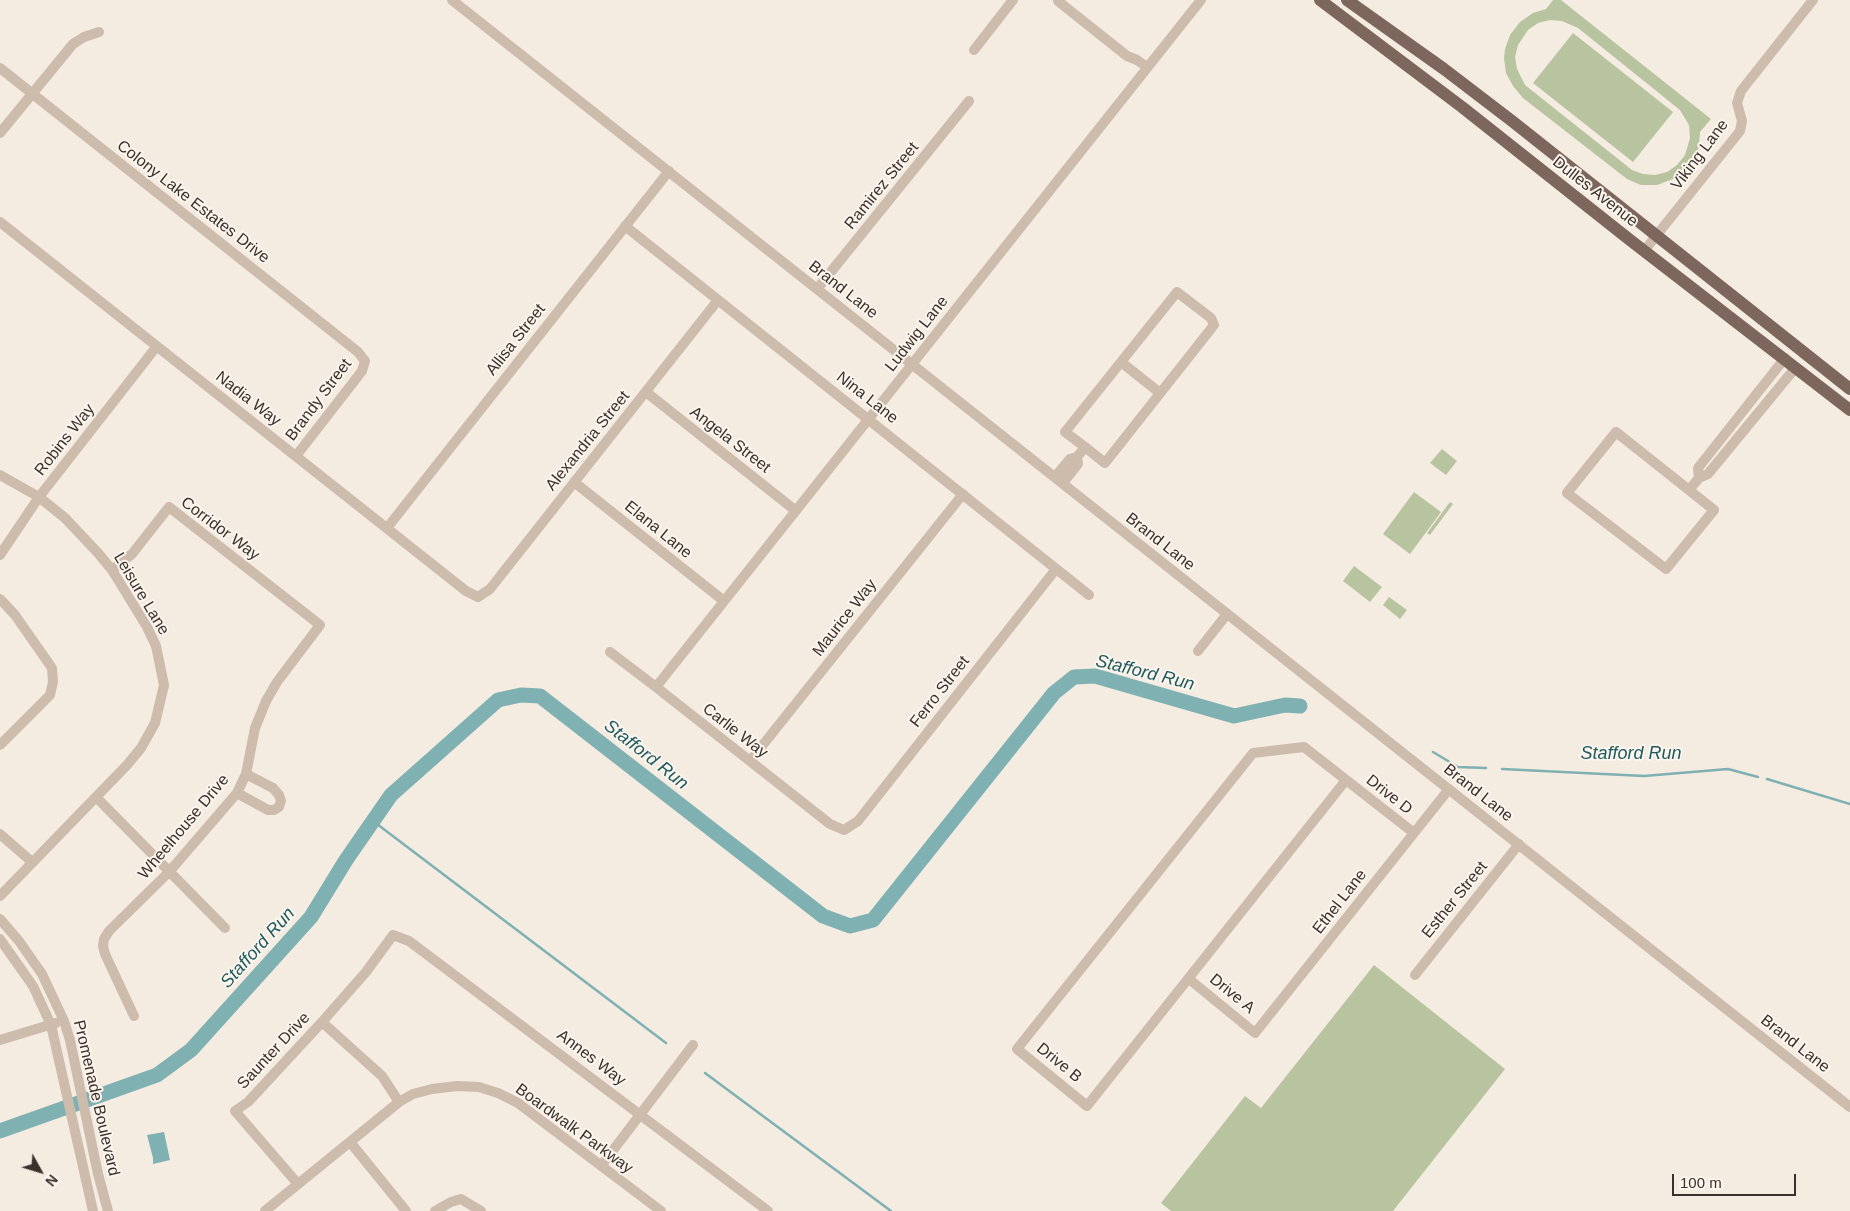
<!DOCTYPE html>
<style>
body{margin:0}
#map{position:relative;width:1850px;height:1211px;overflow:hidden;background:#f4ebe1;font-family:Helvetica,sans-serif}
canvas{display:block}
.north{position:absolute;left:15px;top:1146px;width:50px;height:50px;-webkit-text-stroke:4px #fbf5ee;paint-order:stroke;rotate:129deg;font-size:14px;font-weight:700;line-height:20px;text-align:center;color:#3b302b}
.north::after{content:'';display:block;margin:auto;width:18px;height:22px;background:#3b302b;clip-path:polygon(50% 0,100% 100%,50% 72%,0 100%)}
.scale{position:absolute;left:1672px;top:1174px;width:124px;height:22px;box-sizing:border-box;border:2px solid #3b302b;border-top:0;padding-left:6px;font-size:15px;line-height:18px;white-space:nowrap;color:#3b302b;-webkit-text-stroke:4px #fbf5ee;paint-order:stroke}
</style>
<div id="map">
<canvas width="1850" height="1211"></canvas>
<div class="north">N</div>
<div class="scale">100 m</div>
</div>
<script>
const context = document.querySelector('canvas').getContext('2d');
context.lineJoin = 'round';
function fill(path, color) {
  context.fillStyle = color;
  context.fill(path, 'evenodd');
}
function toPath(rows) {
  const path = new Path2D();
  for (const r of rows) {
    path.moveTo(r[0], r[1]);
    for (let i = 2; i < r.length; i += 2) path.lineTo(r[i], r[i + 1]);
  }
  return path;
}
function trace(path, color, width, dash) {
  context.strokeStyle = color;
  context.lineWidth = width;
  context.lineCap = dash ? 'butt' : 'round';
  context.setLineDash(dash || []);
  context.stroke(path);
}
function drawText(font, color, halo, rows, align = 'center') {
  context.font = font + ' Helvetica,sans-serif';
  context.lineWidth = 4;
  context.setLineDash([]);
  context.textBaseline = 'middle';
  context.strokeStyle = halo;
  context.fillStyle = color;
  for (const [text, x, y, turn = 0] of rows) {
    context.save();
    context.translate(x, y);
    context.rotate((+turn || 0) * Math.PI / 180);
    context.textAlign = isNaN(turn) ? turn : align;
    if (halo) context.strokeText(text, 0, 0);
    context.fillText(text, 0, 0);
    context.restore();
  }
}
fill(toPath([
 [1553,0,1561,0,1711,119,1700,132,1699,146,1694,160,1678,177,1657,185,1641,185,1627,179,1523,98,1513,86,1506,73,1504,58,1505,49,1510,35,1520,22,1533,13,1546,9],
 [1550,20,1562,21,1578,28,1680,110,1689,125,1690,138,1685,155,1677,165,1667,172,1655,175,1643,174,1632,170,1525,85,1517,69,1515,57,1518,45,1528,30,1538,23],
 [1573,33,1673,112,1633,162,1533,83],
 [1442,449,1457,461,1446,475,1430,463],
 [1414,492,1441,512,1410,554,1383,534],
 [1450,502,1453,504,1430,535,1427,533],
 [1354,566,1382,587,1370,602,1343,581],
 [1389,597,1407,610,1400,619,1383,605],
 [1374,965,1505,1069,1393,1211,1171,1211,1161,1203,1245,1096,1261,1108]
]), '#b8c4a0');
fill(toPath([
 [164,1132,170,1160,153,1164,153,1158,147,1135]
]), '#7fb0b2');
trace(toPath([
 [1433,752,1458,767,1486,768],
 [1502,769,1644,776,1728,769,1758,777],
 [1767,779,1850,804],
 [373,821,666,1043],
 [705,1073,891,1211]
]), '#7fb0b2', 2.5);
trace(toPath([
 [0,1131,157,1075,191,1050,311,917,346,860,391,795,498,700,521,695,540,696,823,916,850,926,873,920,1054,693,1074,677,1095,676,1234,716,1285,705,1300,706]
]), '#7fb0b2', 15);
trace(toPath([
 [452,0,1850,1107],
 [1058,1,1127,56,1137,60,1147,67],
 [974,50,1013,0],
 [0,68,358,352,365,361,362,371,296,456],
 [0,133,73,44,84,37,99,32],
 [0,222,466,591,478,597,490,589,718,300],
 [625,226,1089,595],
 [1644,251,1740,131,1742,121,1737,103,1741,91,1813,0],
 [817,289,969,101],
 [1785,358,1698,468,1699,478,1708,474,1796,367],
 [1121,362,1160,393],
 [646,392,796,511],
 [1077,457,1085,447,1105,463,1214,325,1211,318,1177,292,1065,432,1085,447],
 [0,475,39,497,65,518,98,553,112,570,147,627,156,646,164,685,155,723,141,748,127,765,0,896],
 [1055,477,1070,459,1077,457,1078,464,1063,483],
 [574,482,724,601],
 [1689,490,1616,432,1567,493,1666,569,1714,510,1689,490,1699,478],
 [387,528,669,171],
 [0,555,39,497,157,346],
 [112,570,132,554,169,507,320,625,277,682,266,701,255,728,246,774,237,793,169,872,109,931,104,939,103,946,105,954,134,1016],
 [0,599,15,615,52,668,53,682,50,695,0,745],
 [1198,651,1227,614],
 [610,652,656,687,830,824,844,830,858,821,1056,569],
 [656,687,1201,0],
 [750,761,963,494],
 [1346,780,1087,1106,1017,1049,1253,753,1304,747,1414,833],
 [237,793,268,810,274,810,279,807,281,801,279,795,273,788,246,774],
 [96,797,225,928],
 [0,834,32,862],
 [0,919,19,941,42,974,64,1021,70,1040,98,1174,108,1211],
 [0,939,33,986,51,1025,93,1211],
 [1415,975,1519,844],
 [1189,979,1255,1033,1449,789],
 [322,1022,382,1076,399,1102],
 [0,1040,56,1023],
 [350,1142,406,1211],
 [601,1166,693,1045],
 [298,1184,235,1111,248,1102,322,1022,366,972,393,935,409,941,768,1211],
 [265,1211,399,1102,413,1094,432,1089,457,1086,479,1087,498,1093,518,1103,661,1211],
 [435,1211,451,1202,461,1199,481,1211]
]), '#cdbbac', 10);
trace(toPath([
 [1320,0,1462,107,1630,240,1850,410],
 [1347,0,1444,69,1512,121,1850,389]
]), '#7d675c', 12);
drawText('16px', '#3b302b', '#fbf5ee', [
 ["Viking Lane",1700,155,-53],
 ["Ramirez Street",882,186,-51],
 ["Dulles Avenue",1595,192,38],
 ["Colony Lake Estates Drive",193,202,38],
 ["Brand Lane",843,290,38],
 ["Ludwig Lane",917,334,-52],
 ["Allisa Street",516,340,-52],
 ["Nina Lane",867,398,38],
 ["Nadia Way",248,399,38],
 ["Brandy Street",319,400,-53],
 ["Robins Way",65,440,-52],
 ["Angela Street",730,440,38],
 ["Alexandria Street",588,441,-51],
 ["Corridor Way",220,529,37],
 ["Elana Lane",658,530,39],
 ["Brand Lane",1160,542,38],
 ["Leisure Lane",141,594,59],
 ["Maurice Way",845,618,-52],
 ["Ferro Street",940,692,-52],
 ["Carlie Way",735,731,38],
 ["Brand Lane",1478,793,38],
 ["Drive D",1389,795,38],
 ["Wheelhouse Drive",184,827,-50],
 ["Esther Street",1455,900,-51],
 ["Ethel Lane",1340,902,-52],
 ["Drive A",1232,994,39],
 ["Brand Lane",1795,1044,38],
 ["Saunter Drive",274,1051,-47],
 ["Annes Way",591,1058,37],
 ["Drive B",1059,1063,39],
 ["Promenade Boulevard",96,1098,77],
 ["Boardwalk Parkway",574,1129,36]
]);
drawText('italic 18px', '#1f5a5e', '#fbf5ee', [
 ["Stafford Run",1145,673,14],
 ["Stafford Run",1631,754],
 ["Stafford Run",646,755,38],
 ["Stafford Run",258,948,-48]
]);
</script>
